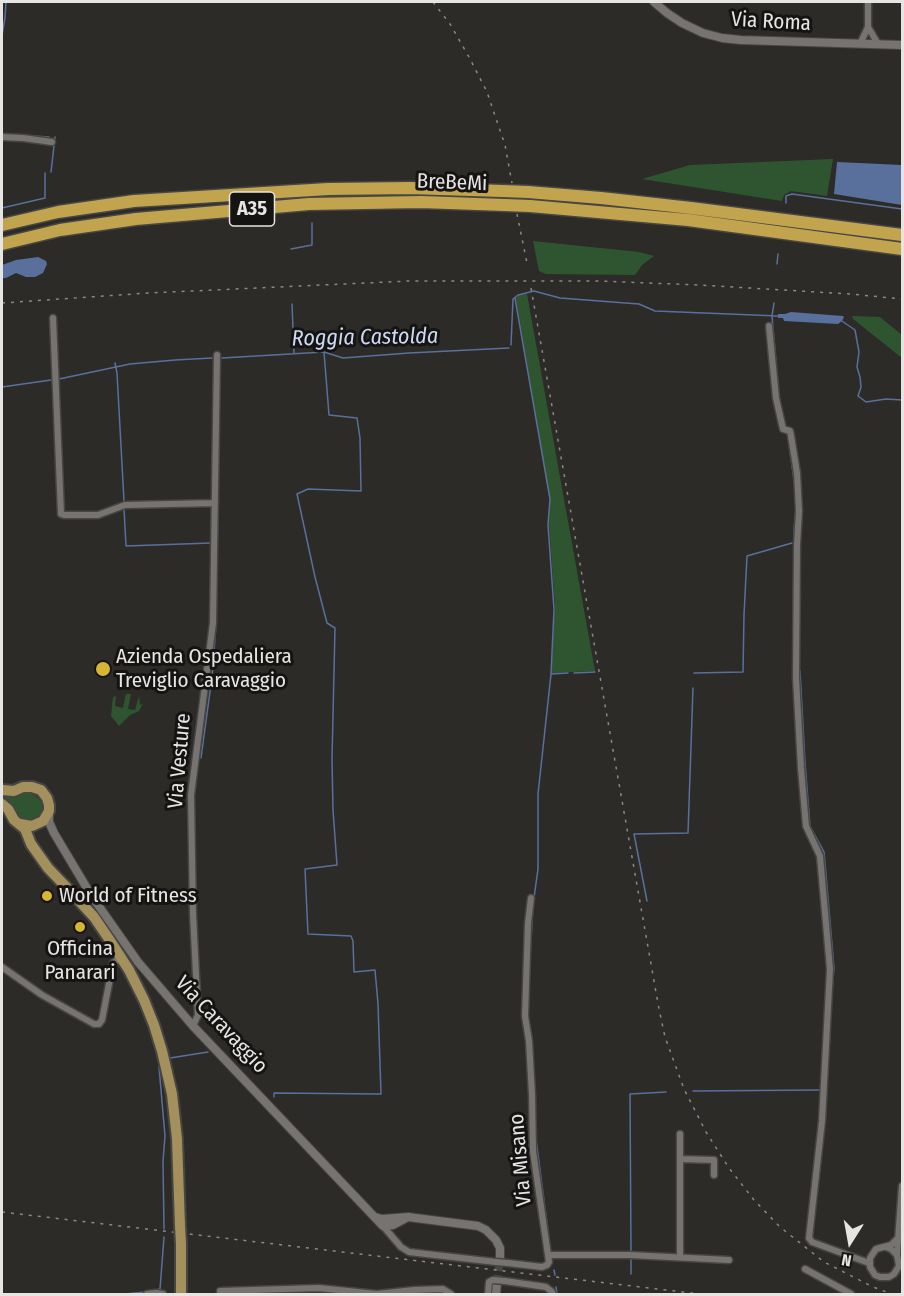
<!DOCTYPE html>
<style>
body{margin:0}
#map{position:relative;width:904px;height:1296px;overflow:hidden;background:#2d2b28;font-family:"Fira Sans Condensed",sans-serif}
canvas{display:block}
.frame{position:absolute;inset:0;border:3px solid #e6e5e3;pointer-events:none}
.north{position:absolute;left:820px;top:1212px;width:60px;height:60px;-webkit-text-stroke:4px #151412;paint-order:stroke;rotate:191deg;font-size:16px;font-weight:700;line-height:24px;text-align:center;color:#e6e5e3}
.north::after{content:'';display:block;margin:auto;width:21px;height:27px;background:#e6e5e3;clip-path:polygon(50% 0,100% 100%,50% 72%,0 100%)}
</style>
<div id="map">
<canvas width="904" height="1296"></canvas>
<div class="frame"></div>
<div class="north">N</div>
</div>
<script>
const context = document.querySelector('canvas').getContext('2d');
context.lineJoin = 'round';
function fill(path, color) {
  context.fillStyle = color;
  context.fill(path, 'evenodd');
}
function toPath(rows) {
  const path = new Path2D();
  for (const r of rows) {
    path.moveTo(r[0], r[1]);
    for (let i = 2; i < r.length; i += 2) path.lineTo(r[i], r[i + 1]);
  }
  return path;
}
function trace(path, color, width, dash) {
  context.strokeStyle = color;
  context.lineWidth = width;
  context.lineCap = dash ? 'butt' : 'round';
  context.setLineDash(dash || []);
  context.stroke(path);
}
function drawText(font, color, halo, rows, align = 'center') {
  context.font = font + ' "Fira Sans Condensed",sans-serif';
  context.lineWidth = 6;
  context.setLineDash([]);
  context.textBaseline = 'middle';
  context.strokeStyle = halo;
  context.fillStyle = color;
  for (const [text, x, y, turn = 0] of rows) {
    context.save();
    context.translate(x, y);
    context.rotate((+turn || 0) * Math.PI / 180);
    context.textAlign = isNaN(turn) ? turn : align;
    if (halo) context.strokeText(text, 0, 0);
    context.fillText(text, 0, 0);
    context.restore();
  }
}
fill(toPath([
 [833,159,827,196,791,191,784,195,782,201,642,179,690,165],
 [533,241,639,252,654,256,642,265,635,275,546,274,539,271],
 [527,294,595,671,551,673,555,605,549,525,550,499,516,298,518,295],
 [852,316,880,317,902,335,902,358,853,319],
 [126,694,131,694,128,709,135,710,139,696,140,705,143,704,139,711,130,715,119,726,111,716,113,697,116,696,115,706,123,708],
 [24,793,31,794,37,797,42,803,43,811,41,815,36,821,20,820,6,801,2,799,2,794,15,796]
]), '#2f5530');
fill(toPath([
 [837,162,902,165,902,205,834,194],
 [38,257,46,261,47,264,43,273,35,277,26,277,16,273,6,278,2,278,2,265,16,260],
 [791,312,843,316,844,317,842,321,838,324,784,321,783,318,778,318,778,314,785,314]
]), '#59709c');
trace(toPath([
 [2,35,5,18,6,2],
 [17,135,49,137],
 [51,172,55,137],
 [786,203,786,196,792,194,902,209],
 [2,208,45,198,45,173],
 [291,249,312,245,312,223],
 [777,264,778,254],
 [515,298,550,499,548,525,554,609],
 [774,303,772,316,778,385],
 [292,304,294,353],
 [842,321,855,330,859,352,857,367,860,377,861,387,858,396,866,402,886,399,902,400],
 [511,345,513,299,518,295,534,291,560,298,639,304,655,311,778,316],
 [222,358,324,352,343,358,409,353,509,348],
 [115,363,117,373,124,501],
 [59,379,130,364,175,360,212,358],
 [2,387,51,380],
 [779,399,786,427],
 [787,431,794,480],
 [124,509,126,546,211,543],
 [793,654,794,531,796,506],
 [798,669,800,671,805,763,810,826,824,852,834,968,832,992],
 [574,673,595,672],
 [694,673,743,672,744,615,747,556,792,543],
 [551,674,568,673],
 [201,758,212,677,216,625],
 [534,898,538,869,538,794,551,674,554,610],
 [647,901,634,834,688,833,693,688],
 [529,973,533,906],
 [158,1057,158,1060],
 [170,1058,208,1052],
 [159,1067,165,1136,163,1161,164,1229],
 [827,1079,830,1033],
 [693,1091,820,1090],
 [274,1097,274,1093,381,1094,378,1004,375,970,354,972,353,941,351,936,308,934,305,869,337,865,333,810,332,759,335,628,327,623,315,577,297,494,308,489,361,491,360,438,357,418,329,415,324,352],
 [535,1100,535,1119],
 [536,1139,549,1239],
 [631,1252,630,1094,666,1092],
 [554,1270,555,1275],
 [631,1274,631,1257],
 [556,1287,557,1294],
 [156,1290,160,1289,164,1237],
 [125,1294,145,1292]
]), '#59709c', 1.5);
trace(toPath([
 [497,1283,500,1260]
]), '#494744', 8, [8, 4]);
const minor = toPath([
 [868,27,878,44],
 [860,44,868,27,868,2],
 [2,137,23,138,52,142],
 [53,318,61,514,64,515,98,515,125,505,215,503],
 [769,326,776,398,783,429,790,431,791,436,797,473,799,511,797,545,796,678,801,768,806,826,820,856,830,969,822,1121,809,1238,812,1242,869,1263],
 [2,967,42,995,94,1024,99,1024,102,1020,113,963,121,957],
 [193,1026,198,1015,193,914,191,795,213,623,217,355],
 [680,1159,714,1160,714,1175],
 [383,1225,383,1226,401,1247,409,1252,496,1262],
 [886,1247,891,1249,897,1255,899,1266,894,1274,889,1277,880,1277,875,1275,870,1267,870,1258,876,1249,891,1245,898,1238],
 [897,1254,902,1186],
 [552,1255,630,1255,729,1260],
 [680,1257,680,1134],
 [508,1263,542,1267,547,1265,549,1262,533,1151,532,1095,529,1041,525,1016,528,923,531,898],
 [805,1269,851,1294],
 [505,1281,546,1287,551,1291,553,1294],
 [220,1291,319,1288,377,1294,414,1290,443,1289,451,1294],
 [147,1294,156,1293,163,1294],
 [488,1294,489,1282,493,1280]
]);
const tertiary = toPath([
 [654,2,667,13,682,23,703,33,722,38,741,40,902,45],
 [49,813,49,822,54,833,91,895,138,962,193,1026,383,1226,393,1225,408,1217],
 [375,1217,382,1219,408,1217,478,1226,486,1230,496,1240,500,1248,500,1260],
 [496,1294,497,1283]
]);
const primary = toPath([
 [2,790,14,791,23,787,32,787,41,790,47,798,49,805,49,811,43,821,32,826,20,824],
 [2,804,8,809,14,820,25,829,31,844,48,868,70,891,94,917,109,939,129,970,144,1000,154,1025,162,1051,172,1094,177,1139,180,1226],
 [181,1244,181,1294]
]);
const motorway = toPath([
 [528,192,601,198,691,208,902,235],
 [530,206,688,220,902,249],
 [2,225,58,212,134,201,328,189,410,188,502,191],
 [2,244,60,230,136,219,309,204,421,202,505,205]
]);
trace(minor, '#474643', 9);
trace(tertiary, '#474643', 10);
trace(primary, '#474643', 14);
trace(motorway, '#474643', 15);
trace(minor, '#767370', 6);
trace(tertiary, '#767370', 8);
trace(primary, '#a4905c', 10);
trace(motorway, '#c2a44e', 12);
trace(toPath([
 [433,2,450,24,469,57,487,92,505,145,512,183],
 [517,214,527,263],
 [531,288,659,1009,665,1037,684,1089,706,1132,729,1168,754,1200,780,1227,824,1262,873,1287,892,1294],
 [2,303,148,293,409,281,598,281,699,285,850,294,902,299],
 [2,1212,700,1294]
]), '#8a8986', 1.5, [3, 6]);
const minorBridge = toPath([
 [496,1262,508,1263],
 [493,1280,505,1281]
]);
const primaryBridge = toPath([
 [180,1226,181,1244]
]);
const motorwayBridge = toPath([
 [502,191,528,192],
 [505,205,530,206]
]);
trace(minorBridge, '#474643', 9, []);
trace(primaryBridge, '#474643', 14, []);
trace(motorwayBridge, '#474643', 15, []);
trace(minorBridge, '#767370', 6);
trace(primaryBridge, '#a4905c', 10);
trace(motorwayBridge, '#c2a44e', 12);
for (const [x, y, r, color] of [
 [103,669,8,"#d7b534"],
 [47,896,6,"#d7b534"],
 [80,927,6,"#d7b534"]
]) {
  const dot = new Path2D();
  dot.arc(x, y, r, 0, 2 * Math.PI);
  context.fillStyle = color;
  context.fill(dot);
  trace(dot, '#151412', 2);
}
for (const [x, y, w] of [
 [252,209,45]
]) {
  const box = new Path2D();
  box.roundRect(x - w / 2, y - 17, w, 34, 4.5);
  context.fillStyle = '#151412';
  context.fill(box);
  trace(box, '#e6e5e3', 1.5);
}
drawText('bold 20px', '#e6e5e3', null, [
 ["A35",252,209]
]);
drawText('21px', '#e6e5e3', '#151412', [
 ["Via Roma",771,22,3],
 ["BreBeMi",452,183,2],
 ["Via Vesture",180,761,-85],
 ["Via Caravaggio",221,1025,47],
 ["Via Misano",521,1160,-95]
]);
drawText('21px', '#e6e5e3', '#151412', [
 ["Azienda Ospedaliera",116,657],
 ["Treviglio Caravaggio",116,681],
 ["World of Fitness",59,896],
 ["Officina",80,949,"center"],
 ["Panarari",80,973,"center"]
], 'left');
drawText('italic 22px', '#ccdaf6', '#151412', [
 ["Roggia Castolda",365,338,-1]
]);
</script>
